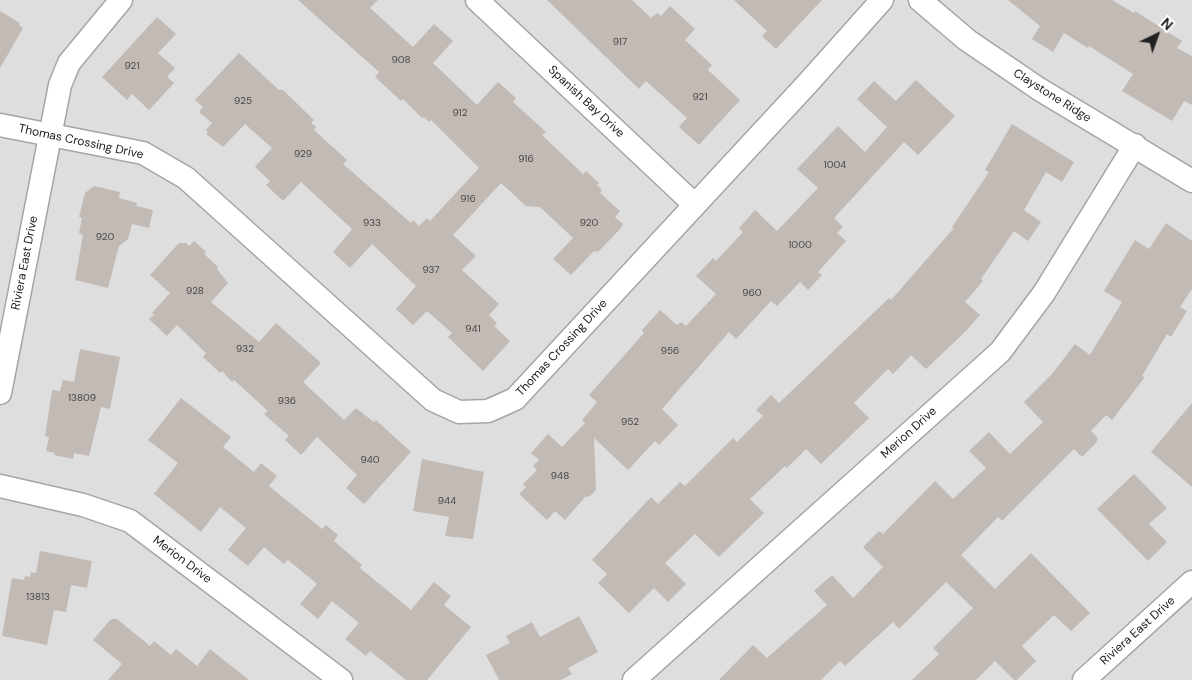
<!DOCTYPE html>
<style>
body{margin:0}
#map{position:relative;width:1192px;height:680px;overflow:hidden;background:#f1eee8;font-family:"DM Sans",sans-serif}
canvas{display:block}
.north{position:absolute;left:1132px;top:10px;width:50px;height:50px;-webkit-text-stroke:4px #fff;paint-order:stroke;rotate:42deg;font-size:14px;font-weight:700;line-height:20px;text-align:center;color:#212121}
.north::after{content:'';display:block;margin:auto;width:18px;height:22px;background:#212121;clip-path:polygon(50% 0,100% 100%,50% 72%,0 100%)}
</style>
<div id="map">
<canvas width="1192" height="680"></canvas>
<div class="north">N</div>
</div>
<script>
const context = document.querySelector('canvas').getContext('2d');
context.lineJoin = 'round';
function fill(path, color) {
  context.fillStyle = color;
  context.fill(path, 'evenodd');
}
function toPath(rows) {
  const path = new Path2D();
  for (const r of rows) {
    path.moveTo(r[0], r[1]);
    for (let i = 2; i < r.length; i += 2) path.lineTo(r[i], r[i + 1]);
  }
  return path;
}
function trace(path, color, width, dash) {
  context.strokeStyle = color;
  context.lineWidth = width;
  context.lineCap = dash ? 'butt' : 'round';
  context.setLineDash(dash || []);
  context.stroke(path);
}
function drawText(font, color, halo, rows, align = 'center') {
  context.font = font + ' "DM Sans",sans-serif';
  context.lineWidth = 4;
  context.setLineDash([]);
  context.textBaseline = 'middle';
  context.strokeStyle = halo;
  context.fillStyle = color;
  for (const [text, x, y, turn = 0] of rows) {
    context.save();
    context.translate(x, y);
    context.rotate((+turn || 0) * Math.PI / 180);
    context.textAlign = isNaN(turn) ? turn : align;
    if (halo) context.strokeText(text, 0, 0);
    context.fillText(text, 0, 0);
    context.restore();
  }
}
fill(toPath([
 [0,0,1192,0,1192,680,0,680]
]), '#dfdede');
fill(toPath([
 [298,0,378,0,370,8,413,47,434,24,453,41,433,63,477,105,498,82,516,98,513,102,546,132,542,135,583,174,586,171,599,183,597,185,602,190,600,193,620,211,615,217,623,224,620,229,600,250,596,252,594,251,571,275,553,259,573,238,540,207,526,206,501,183,453,235,476,256,462,270,499,304,489,315,497,323,494,326,510,341,483,371,448,337,452,333,427,311,413,325,396,309,416,286,372,244,350,268,333,252,352,229,301,182,283,201,266,185,270,181,255,167,272,148,245,124,223,147,206,134,208,133,206,130,212,123,199,112,203,107,195,100,239,53,279,90,283,90,314,120,311,123,316,127,314,130,347,160,343,164,411,223,413,220,419,226,427,218,430,221,479,168,431,120,429,122,424,117,422,118,403,99,401,101,389,90,375,77,379,72],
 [547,0,632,0,651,18,657,13,661,16,670,6,695,29,685,40,712,65,708,70,740,100,699,145,679,127,687,118,646,81,639,89],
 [734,0,822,0,776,49,762,36,767,31],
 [1008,0,1112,0,1134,13,1135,11,1182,41,1177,48,1192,56,1192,105,1184,101,1172,121,1122,91,1133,74,1089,46,1088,48,1064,33,1053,52,1032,39,1040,26],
 [0,11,20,23,19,25,23,28,0,68],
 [157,17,176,34,158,53,175,68,167,77,174,83,149,110,132,94,127,100,102,77],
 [916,80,955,116,918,155,904,142,834,218,843,227,837,233,846,241,818,272,822,275,808,290,800,282,777,306,771,301,736,339,729,332,662,409,678,425,659,445,655,441,628,470,594,438,596,490,590,496,585,497,565,520,555,511,547,520,519,494,526,487,523,484,537,470,533,466,539,460,531,453,548,434,562,447,585,423,582,420,597,402,589,395,644,333,642,330,660,310,677,325,681,322,686,326,716,294,696,276,713,258,716,261,743,232,739,228,755,210,777,231,818,188,797,169,838,126,865,152,887,127,857,99,874,81,896,101],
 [1012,124,1074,162,1062,182,1046,172,1024,210,1041,222,1028,241,1014,231,981,279,983,281,965,302,980,315,964,333,926,369,911,355,893,374,888,369,854,403,869,418,821,464,806,449,787,468,785,466,750,499,764,513,719,557,695,534,665,563,686,584,668,602,654,588,629,613,598,583,607,574,592,560,651,497,658,504,680,482,685,486,733,438,737,442,763,416,756,410,771,395,779,403,889,298,891,300,954,228,952,227,989,172,985,170],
 [94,186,120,192,119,198,137,203,136,206,153,210,149,228,132,224,128,239,119,246,108,288,75,280,83,235,79,233,82,218,79,217,85,193],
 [1166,223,1192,241,1192,289,1180,307,1187,311,1171,337,1167,334,1142,376,1145,377,1112,420,1106,415,1091,431,1098,438,1096,443,1082,457,1074,449,1002,521,998,517,961,555,995,589,1031,553,1090,613,1071,631,1054,615,1022,646,1036,661,1017,680,1014,680,995,661,976,680,912,680,939,654,933,648,973,608,946,582,899,629,893,622,845,666,840,661,821,680,719,680,753,645,767,658,827,605,814,591,832,575,853,598,883,567,863,547,879,531,883,534,935,481,953,499,986,468,969,451,989,432,1010,454,1043,422,1024,402,1052,374,1075,344,1090,355,1122,302,1104,291,1135,240,1149,249],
 [194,241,206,252,204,254,218,267,217,269,228,283,211,302,259,342,276,323,321,363,303,382,344,420,356,408,374,422,376,420,411,452,364,504,346,488,357,475,317,437,301,455,285,440,289,436,264,414,268,411,234,380,232,382,222,371,220,373,203,357,206,353,177,325,167,336,149,319,154,315,152,313,170,293,150,275,179,243,186,243,189,246],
 [80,349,120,357,110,409,101,407,89,456,74,453,73,459,54,455,55,453,46,451,49,437,45,436,52,390,60,391,63,380,74,382],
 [181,398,231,437,223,447,254,472,261,463,277,476,269,486,322,529,326,525,338,535,334,541,362,565,360,568,411,610,434,582,451,596,444,605,471,627,427,680,406,680,370,651,366,656,345,639,359,623,332,601,318,619,300,604,317,584,288,560,284,564,264,547,248,566,228,550,246,528,220,507,201,532,154,494,178,463,148,440],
 [1192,403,1192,487,1151,452],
 [422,459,484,472,473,539,445,536,449,517,413,511],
 [1134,474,1167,508,1149,524,1167,542,1148,561,1097,509],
 [40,551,92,561,87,588,71,585,66,612,54,610,47,645,2,636,12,578,24,580,25,576,30,577,31,572,36,573],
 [579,616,598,652,568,668,572,674,561,680,499,680,486,655,510,643,506,636,532,622,540,637],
 [111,619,117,619,150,646,154,641,171,655,176,649,197,666,210,649,249,680,108,680,122,664,93,640]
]), '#c2bab5');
const minor = toPath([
 [477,0,695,205],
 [920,0,967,40,1039,89,1192,181],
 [0,125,143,153,186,178,433,400,459,412,488,411,515,399,808,83,882,0],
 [0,393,60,85,69,63,121,0],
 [0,486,83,505,130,521,341,680],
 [634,680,1000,352,1044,293,1135,145],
 [1084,680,1192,582]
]);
trace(minor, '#a5a5a5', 25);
trace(minor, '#fff', 22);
drawText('10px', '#494746', null, [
 ["917",620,42],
 ["908",401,60],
 ["921",132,66],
 ["921",700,97],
 ["925",243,101],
 ["912",460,113],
 ["929",303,154],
 ["916",526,159],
 ["1004",835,165],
 ["916",468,199],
 ["933",372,223],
 ["920",589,223],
 ["920",105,237],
 ["1000",800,245],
 ["937",431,270],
 ["928",195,291],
 ["960",752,293],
 ["941",473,329],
 ["932",245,349],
 ["956",670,351],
 ["13809",82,398],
 ["936",287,401],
 ["952",630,422],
 ["940",370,460],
 ["948",560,476],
 ["944",447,501],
 ["13813",38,597]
]);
drawText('12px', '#212121', '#fff', [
 ["Claystone Ridge",1052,96,32],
 ["Spanish Bay Drive",586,102,43],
 ["Thomas Crossing Drive",81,142,12],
 ["Riviera East Drive",25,263,-79],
 ["Thomas Crossing Drive",562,348,-47],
 ["Merion Drive",909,433,-42],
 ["Merion Drive",182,560,37],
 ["Riviera East Drive",1138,631,-42]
]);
</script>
